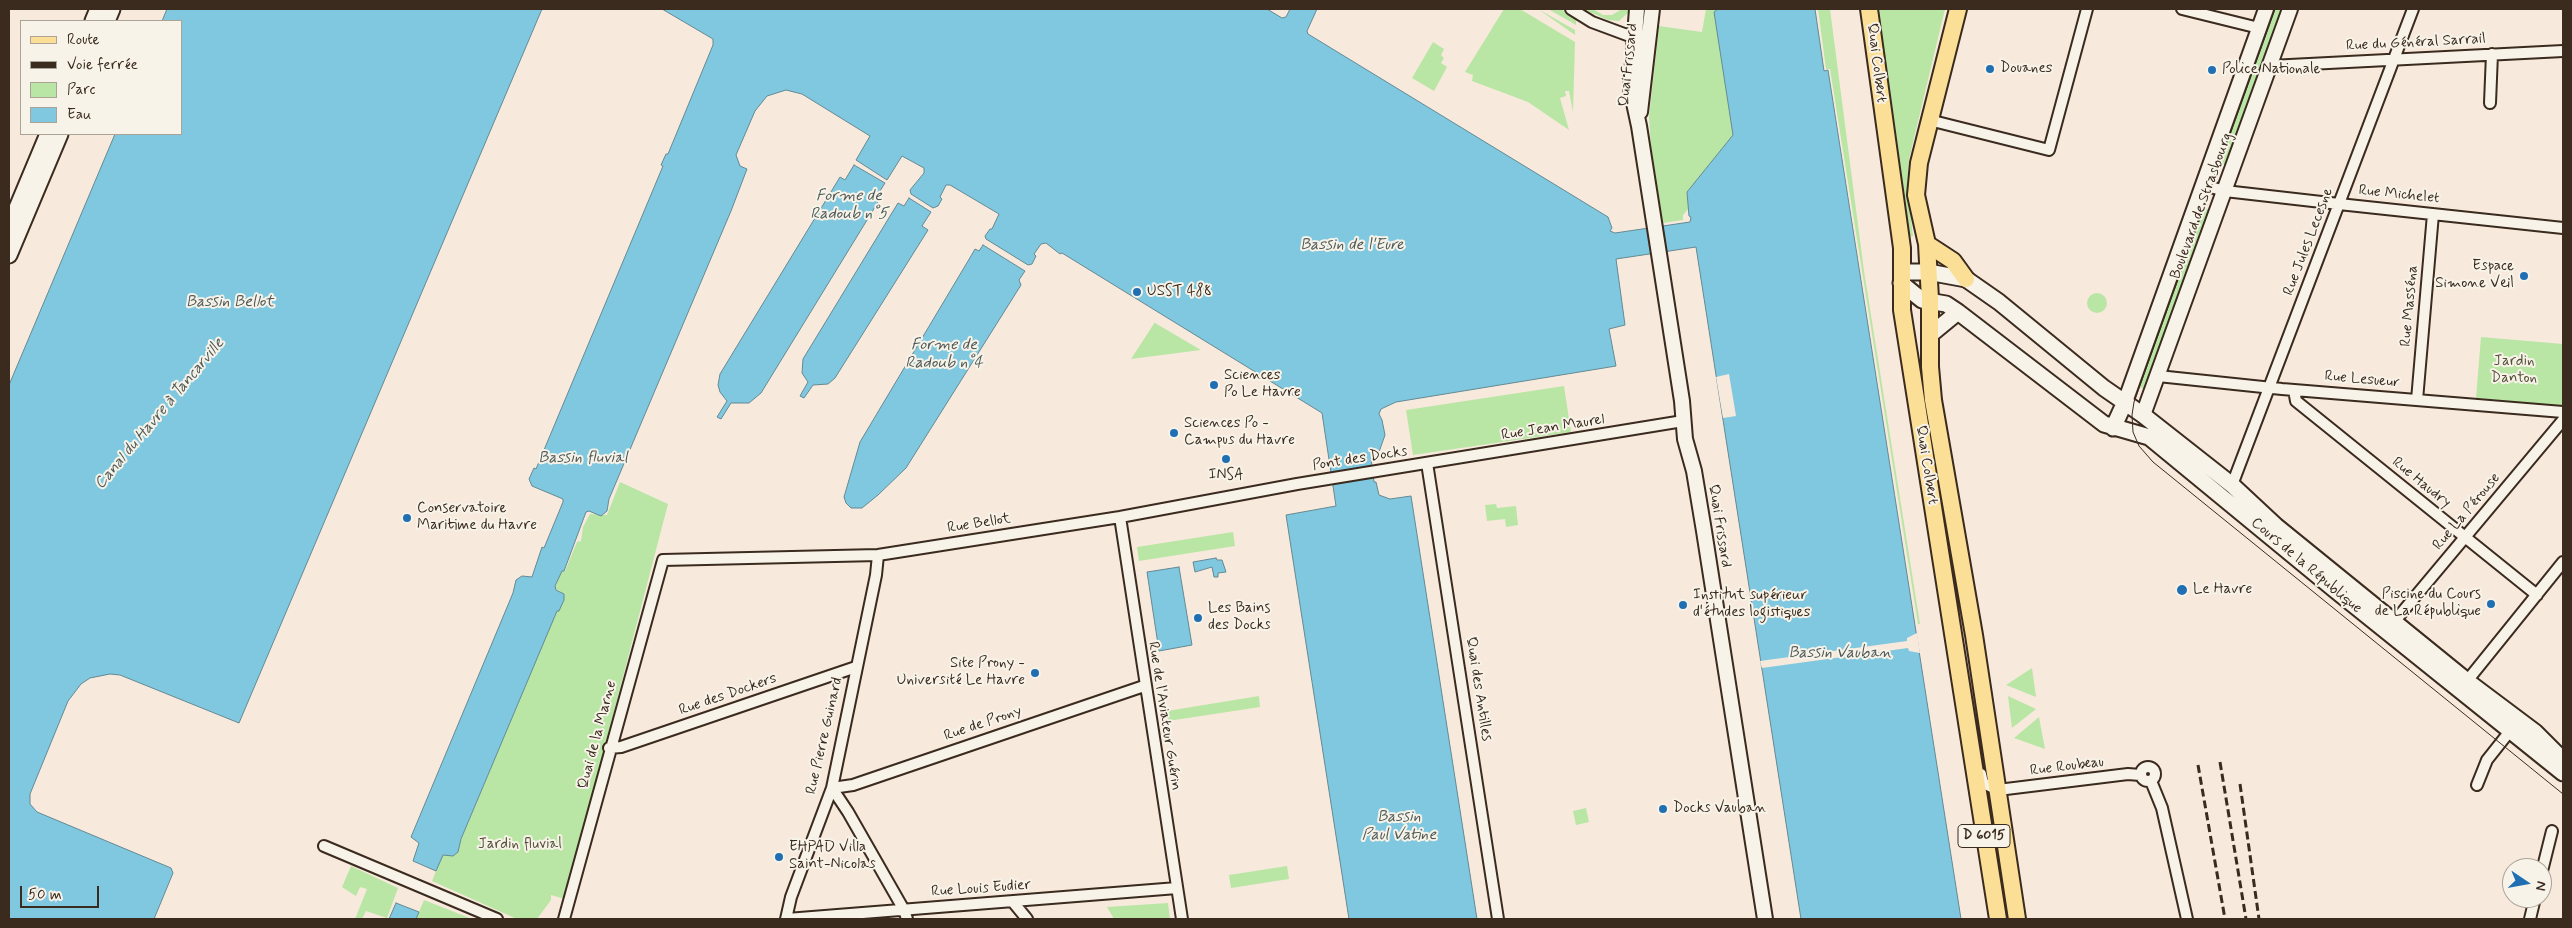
<!DOCTYPE html>
<meta charset="utf-8">
<style>
body{margin:0}
#map{position:relative;width:2572px;height:928px;overflow:hidden;background:#f8e9dd;font-family:Mynerve,sans-serif}
canvas{display:block}
.frame{position:absolute;inset:0;border:10px solid #3b2a1e;pointer-events:none}
.legend{position:absolute;left:20px;top:20px;width:162px;height:115px;box-sizing:border-box;background:#f7f3e8;border:1px solid #aca397;margin:0;padding:6px 9px;list-style:none;font-size:15px;color:#3b2a1e}
.legend li{display:flex;align-items:center;gap:10px;height:25px}
.legend b{width:25px;border:1px solid #aca397}
.north{position:absolute;left:2502px;top:858px;width:50px;height:50px;box-sizing:border-box;background:#f7f3e8;border:1px solid #aca397;border-radius:50%;rotate:102deg;font-size:14px;font-weight:700;line-height:20px;text-align:center;color:#3b2a1e}
.north::after{content:'';display:block;margin:auto;width:18px;height:22px;background:#1f6fb2;clip-path:polygon(50% 0,100% 100%,50% 72%,0 100%)}
.scale{position:absolute;left:20px;top:886px;width:79px;height:22px;box-sizing:border-box;border:2px solid #3b2a1e;border-top:0;padding-left:6px;font-size:15px;line-height:18px;white-space:nowrap;color:#3b2a1e;-webkit-text-stroke:4px #f7f3e8;paint-order:stroke}
</style>
<div id="map">
<canvas width="2572" height="928"></canvas>
<div class="frame"></div>
<ul class="legend">
<li><b style="height:6px;background:#fbdf96"></b>Route</li>
<li><b style="height:6px;background:#3b2a1e"></b>Voie ferrée</li>
<li><b style="height:14px;background:#b9e6a5"></b>Parc</li>
<li><b style="height:14px;background:#7fc8e0"></b>Eau</li>
</ul>
<div class="north">N</div>
<div class="scale">50 m</div>
</div>
<script>
const context = document.querySelector('canvas').getContext('2d');
context.lineJoin = 'round';
function fill(path, color) {
  context.fillStyle = color;
  context.fill(path, 'evenodd');
}
function toPath(rows) {
  const path = new Path2D();
  for (const r of rows) {
    if (r.length === 3) {
      path.moveTo(r[0] + r[2], r[1]);
      path.arc(r[0], r[1], r[2], 0, 2 * Math.PI);
      continue;
    }
    path.moveTo(r[0], r[1]);
    for (let i = 2; i < r.length; i += 2) path.lineTo(r[i], r[i + 1]);
  }
  return path;
}
function trace(path, color, width, dash) {
  context.strokeStyle = color;
  context.lineWidth = width;
  context.lineCap = dash ? 'butt' : 'round';
  context.setLineDash(dash || []);
  context.stroke(path);
}
function drawText(font, color, halo, rows, align = 'center') {
  context.font = font + ' Mynerve,sans-serif';
  context.lineWidth = 4;
  context.setLineDash([]);
  context.textBaseline = 'middle';
  context.strokeStyle = halo;
  context.fillStyle = color;
  for (const [text, x, y, turn = 0] of rows) {
    context.save();
    context.translate(x, y);
    context.rotate((+turn || 0) * Math.PI / 180);
    context.textAlign = isNaN(turn) ? turn : align;
    if (halo) context.strokeText(text, 0, 0);
    context.fillText(text, 0, 0);
    context.restore();
  }
}
fill(toPath([
 [1504,9,1520,9,1575,42,1573,112,1569,91,1565,91,1566,96,1560,98,1569,130,1528,102,1472,81,1473,75,1465,72],
 [1538,9,1575,30,1575,35],
 [1548,9,1561,9,1576,18,1576,25],
 [1583,9,1593,9,1603,15,1612,15,1622,9,1631,10,1619,21,1608,20],
 [1706,9,1718,9,1714,12,1733,135,1687,192,1690,207,1683,215,1683,220,1663,223,1651,148,1649,117,1659,26,1702,32],
 [1818,9,1830,9,1864,271,1920,624,1918,624,1830,69,1826,69],
 [1877,9,1945,9,1909,159,1907,188,1913,236,1905,238],
 [2269,9,2286,9,2229,167,2214,162],
 [1433,42,1444,49,1441,55,1444,58,1441,63,1447,67,1434,91,1412,78],
 [2199,206,2214,211,2149,394,2135,382],
 [2097,303,10],
 [1155,322,1155,323,1201,350,1131,359],
 [2481,337,2563,344,2563,406,2476,398],
 [1564,386,1571,432,1413,455,1406,410],
 [620,482,668,504,565,899,551,895,551,900,537,919,517,919,432,881,442,856,445,854,451,856,458,851,461,840,557,610,559,611,564,600,564,594,555,588,562,570,565,571,577,542,581,541,583,527,590,514,607,515],
 [1496,504,1497,508,1516,506,1518,525,1506,527,1505,519,1487,521,1485,505],
 [1233,532,1235,546,1139,561,1137,547],
 [2032,668,2036,697,2006,685],
 [1259,696,1260,707,1168,721,1167,711],
 [2008,696,2036,709,2012,728],
 [2039,717,2045,749,2014,738],
 [1586,808,1589,822,1576,825,1573,811],
 [1996,833,2002,871,1996,872,1990,834],
 [351,866,398,888,387,918,366,911,362,919,355,919,367,889,360,887,356,896,342,887],
 [1287,866,1289,879,1231,888,1229,875],
 [424,900,472,919,416,919],
 [1168,903,1170,919,1114,919,1107,907]
]), '#b9e6a5');
const water = toPath([
 [167,9,542,9,239,723,120,675,110,674,90,678,81,684,68,701,30,794,30,804,37,812,171,868,173,873,154,919,9,919,9,385,115,134,181,134,181,21,162,21,167,9],
 [662,9,1267,9,1282,18,1286,17,1290,9,1317,9,1307,31,1308,34,1608,217,1612,228,1610,231,1615,233,1690,222,1691,217,1689,216,1687,192,1733,135,1714,12,1718,9,1815,9,1824,71,1828,70,1961,919,1801,919,1696,247,1616,259,1625,325,1609,329,1616,366,1396,402,1381,409,1379,414,1382,420,1385,435,1379,452,1371,458,1374,482,1376,482,1379,495,1390,499,1411,496,1477,919,1349,919,1286,515,1336,506,1322,413,1062,253,1060,254,1046,243,1041,244,1034,254,1036,256,1032,264,1028,265,986,239,985,236,990,229,992,229,999,214,950,185,946,185,940,197,942,199,938,206,933,208,911,194,910,190,924,173,924,168,902,156,887,180,856,160,870,136,802,94,786,90,767,96,755,111,736,155,740,166,747,169,731,211,609,499,607,511,601,516,589,511,586,512,564,571,562,571,555,586,556,590,564,594,564,600,559,611,557,611,461,839,458,852,453,856,443,855,436,871,413,861,419,843,411,837,513,593,516,580,522,576,532,577,542,547,544,548,563,502,563,499,532,486,529,479,534,468,536,469,663,166,661,165,666,154,668,154,713,45,713,39,662,9],
 [854,165,885,183,880,191,883,194,761,393,749,403,731,403,721,419,717,417,727,401,720,392,718,385,720,374,840,177,845,180,854,165],
 [909,198,931,212,922,226,928,230,835,378,828,384,813,385,804,398,800,396,808,382,802,373,803,359,898,203,904,206,909,198],
 [983,245,1025,271,1019,280,1021,285,906,468,878,495,862,508,851,508,846,503,844,497,860,442,971,256,975,249,979,251,983,245],
 [1216,558,1217,560,1222,560,1226,572,1218,573,1218,577,1214,577,1212,567,1195,572,1193,562,1216,558],
 [1179,567,1192,645,1159,651,1147,572,1179,567],
 [396,903,419,912,416,919,389,919,396,903]
]);
fill(water, '#7fc8e0');
trace(water, '#648992', 1);
fill(toPath([
 [1729,374,1736,416,1723,418,1716,377],
 [1917,633,1920,653,1909,651,1908,648,1762,668,1761,665,1760,661,1907,641,1907,638]
]), '#f8e9dd');
const minor = toPath([
 [1571,9,1592,22,1627,35,1641,37],
 [2182,9,2259,28],
 [2270,66,2563,51],
 [2490,103,2492,54],
 [1929,120,2049,150,2087,9],
 [2203,185,2225,191,2339,204,2563,228],
 [2158,376,2282,389,2563,412],
 [2294,390,2296,401,2537,595],
 [2417,400,2433,214],
 [1427,463,1498,919],
 [2232,485,2413,9],
 [1120,517,1182,919],
 [2394,622,2563,420],
 [2467,681,2563,562],
 [609,748,621,747,856,667],
 [2148,774,7],
 [1981,774,1983,783,1998,790,2128,774,2140,775],
 [2151,781,2162,808,2187,919],
 [2477,785,2487,760,2514,726],
 [324,846,497,919],
 [2542,871,2552,831],
 [1013,902,1027,919],
 [564,919,663,560,878,555,1120,517,1297,484,1683,421],
 [786,919,791,897,832,788,876,575,878,555],
 [787,919,1177,888],
 [907,919,904,910,848,812,832,788,853,785,1144,686],
 [2530,919,2535,898]
]);
const tertiary = toPath([
 [1637,9,1631,89,1639,126,1682,401,1685,439,1694,471,1704,531,1765,919],
 [1640,112,1652,9],
 [2125,402,2266,9],
 [2143,415,2290,9]
]);
const secondary = toPath([
 [93,21,98,9],
 [107,21,112,9],
 [9,227,48,134],
 [9,255,60,134],
 [1902,272,1928,272,1966,279,1999,302,2104,388,2143,415,2232,485,2276,526,2467,681,2535,732,2563,760],
 [1901,283,1922,300,1946,304,1958,312,2104,424,2149,437,2335,590,2563,773],
 [1930,335,1958,312],
 [2113,428,2125,402]
]);
const primary = toPath([
 [1869,9,1902,248,1902,310,1998,919],
 [1958,9,1919,163,1916,195,1927,244,1930,299,1930,367,1933,400,1974,635,2017,919],
 [1927,244,1953,261,1966,279]
]);
trace(minor, '#3b2a1e', 14);
trace(tertiary, '#3b2a1e', 18);
trace(secondary, '#3b2a1e', 19);
trace(primary, '#3b2a1e', 20);
trace(minor, '#f7f3e8', 10);
trace(tertiary, '#f7f3e8', 14);
trace(secondary, '#f7f3e8', 15);
trace(primary, '#fbdf96', 16);
trace(toPath([
 [2275,9,2134,402,2132,415,2133,432,2139,446,2153,462,2563,794]
]), '#3b2a1e', 1);
trace(toPath([
 [2220,762,2246,919],
 [2198,765,2225,919],
 [2240,784,2259,919]
]), '#3b2a1e', 3, [8, 4]);
for (const [x, y, r, color] of [
 [1990,69,5,"#1f6fb2"],
 [2212,70,5,"#1f6fb2"],
 [2524,276,5,"#1f6fb2"],
 [1137,292,5,"#1f6fb2"],
 [1214,385,5,"#1f6fb2"],
 [1174,433,5,"#1f6fb2"],
 [1226,459,5,"#1f6fb2"],
 [407,518,5,"#1f6fb2"],
 [2182,590,6,"#1f6fb2"],
 [2491,604,5,"#1f6fb2"],
 [1683,605,5,"#1f6fb2"],
 [1198,618,5,"#1f6fb2"],
 [1035,673,5,"#1f6fb2"],
 [1663,809,5,"#1f6fb2"],
 [779,857,5,"#1f6fb2"]
]) {
  const dot = new Path2D();
  dot.arc(x, y, r, 0, 2 * Math.PI);
  context.fillStyle = color;
  context.fill(dot);
  trace(dot, '#f7f3e8', 2);
}
for (const [x, y, w] of [
 [1984,836,52]
]) {
  const box = new Path2D();
  box.roundRect(x - w / 2, y - 11.5, w, 23, 4);
  context.fillStyle = '#f7f3e8';
  context.fill(box);
  trace(box, '#3b2a1e', 1);
}
drawText('bold 14px', '#3b2a1e', null, [
 ["D 6015",1984,836]
]);
drawText('15px', '#3b2a1e', '#f7f3e8', [
 ["Rue du Général Sarrail",2416,43,-3],
 ["Quai Colbert",1876,63,83],
 ["Quai Frissard",1629,65,-84],
 ["Rue Michelet",2399,195,6],
 ["Boulevard de Strasbourg",2202,206,-70],
 ["Rue Jules Lecesne",2309,242,-69],
 ["Rue Masséna",2410,306,-85],
 ["Rue Lesueur",2362,380,5],
 ["Rue Jean Maurel",1553,428,-9],
 ["Pont des Docks",1360,459,-9],
 ["Quai Colbert",1926,465,81],
 ["Rue Haudry",2421,483,39],
 ["Rue La Pérouse",2467,512,-50],
 ["Rue Bellot",979,524,-9],
 ["Quai Frissard",1719,526,81],
 ["Cours de la République",2306,566,40],
 ["Quai des Antilles",1478,689,81],
 ["Rue des Dockers",728,695,-19],
 ["Rue de l'Aviateur Guérin",1164,716,81],
 ["Rue de Prony",983,724,-19],
 ["Quai de la Marne",598,735,-75],
 ["Rue Pierre Guinard",825,736,-77],
 ["Rue Roubeau",2067,767,-7],
 ["Rue Louis Eudier",981,889,-4]
]);
drawText('15px', '#3b2a1e', '#f7f3e8', [
 ["Douanes",2000,69],
 ["Police Nationale",2222,70],
 ["Espace",2514,267,"right"],
 ["Simone Veil",2514,284,"right"],
 ["USST 488",1147,292],
 ["Sciences",1224,376],
 ["Po Le Havre",1224,393],
 ["Sciences Po -",1184,424],
 ["Campus du Havre",1184,441],
 ["INSA",1226,476,"center"],
 ["Conservatoire",417,509],
 ["Maritime du Havre",417,526],
 ["Le Havre",2193,590],
 ["Piscine du Cours",2481,595,"right"],
 ["de La République",2481,612,"right"],
 ["Institut supérieur",1693,596],
 ["d'études logistiques",1693,613],
 ["Les Bains",1208,609],
 ["des Docks",1208,626],
 ["Site Prony -",1025,664,"right"],
 ["Université Le Havre",1025,681,"right"],
 ["Docks Vauban",1673,809],
 ["EHPAD Villa",789,848],
 ["Saint-Nicolas",789,865]
], 'left');
drawText('15px', '#545039', '#f7f3e8', [
 ["Jardin",2514,362],
 ["Danton",2514,379],
 ["Jardin fluvial",520,845]
]);
drawText('italic 16px', '#4f5958', '#f7f3e8', [
 ["Forme de",849,197],
 ["Radoub n°5",849,215],
 ["Bassin de l'Eure",1352,246],
 ["Bassin Bellot",230,303],
 ["Forme de",944,346],
 ["Radoub n°4",944,364],
 ["Canal du Havre à Tancarville",160,414,-50],
 ["Bassin fluvial",583,459],
 ["Bassin Vauban",1840,654],
 ["Bassin",1399,818],
 ["Paul Vatine",1399,836]
]);
</script>
